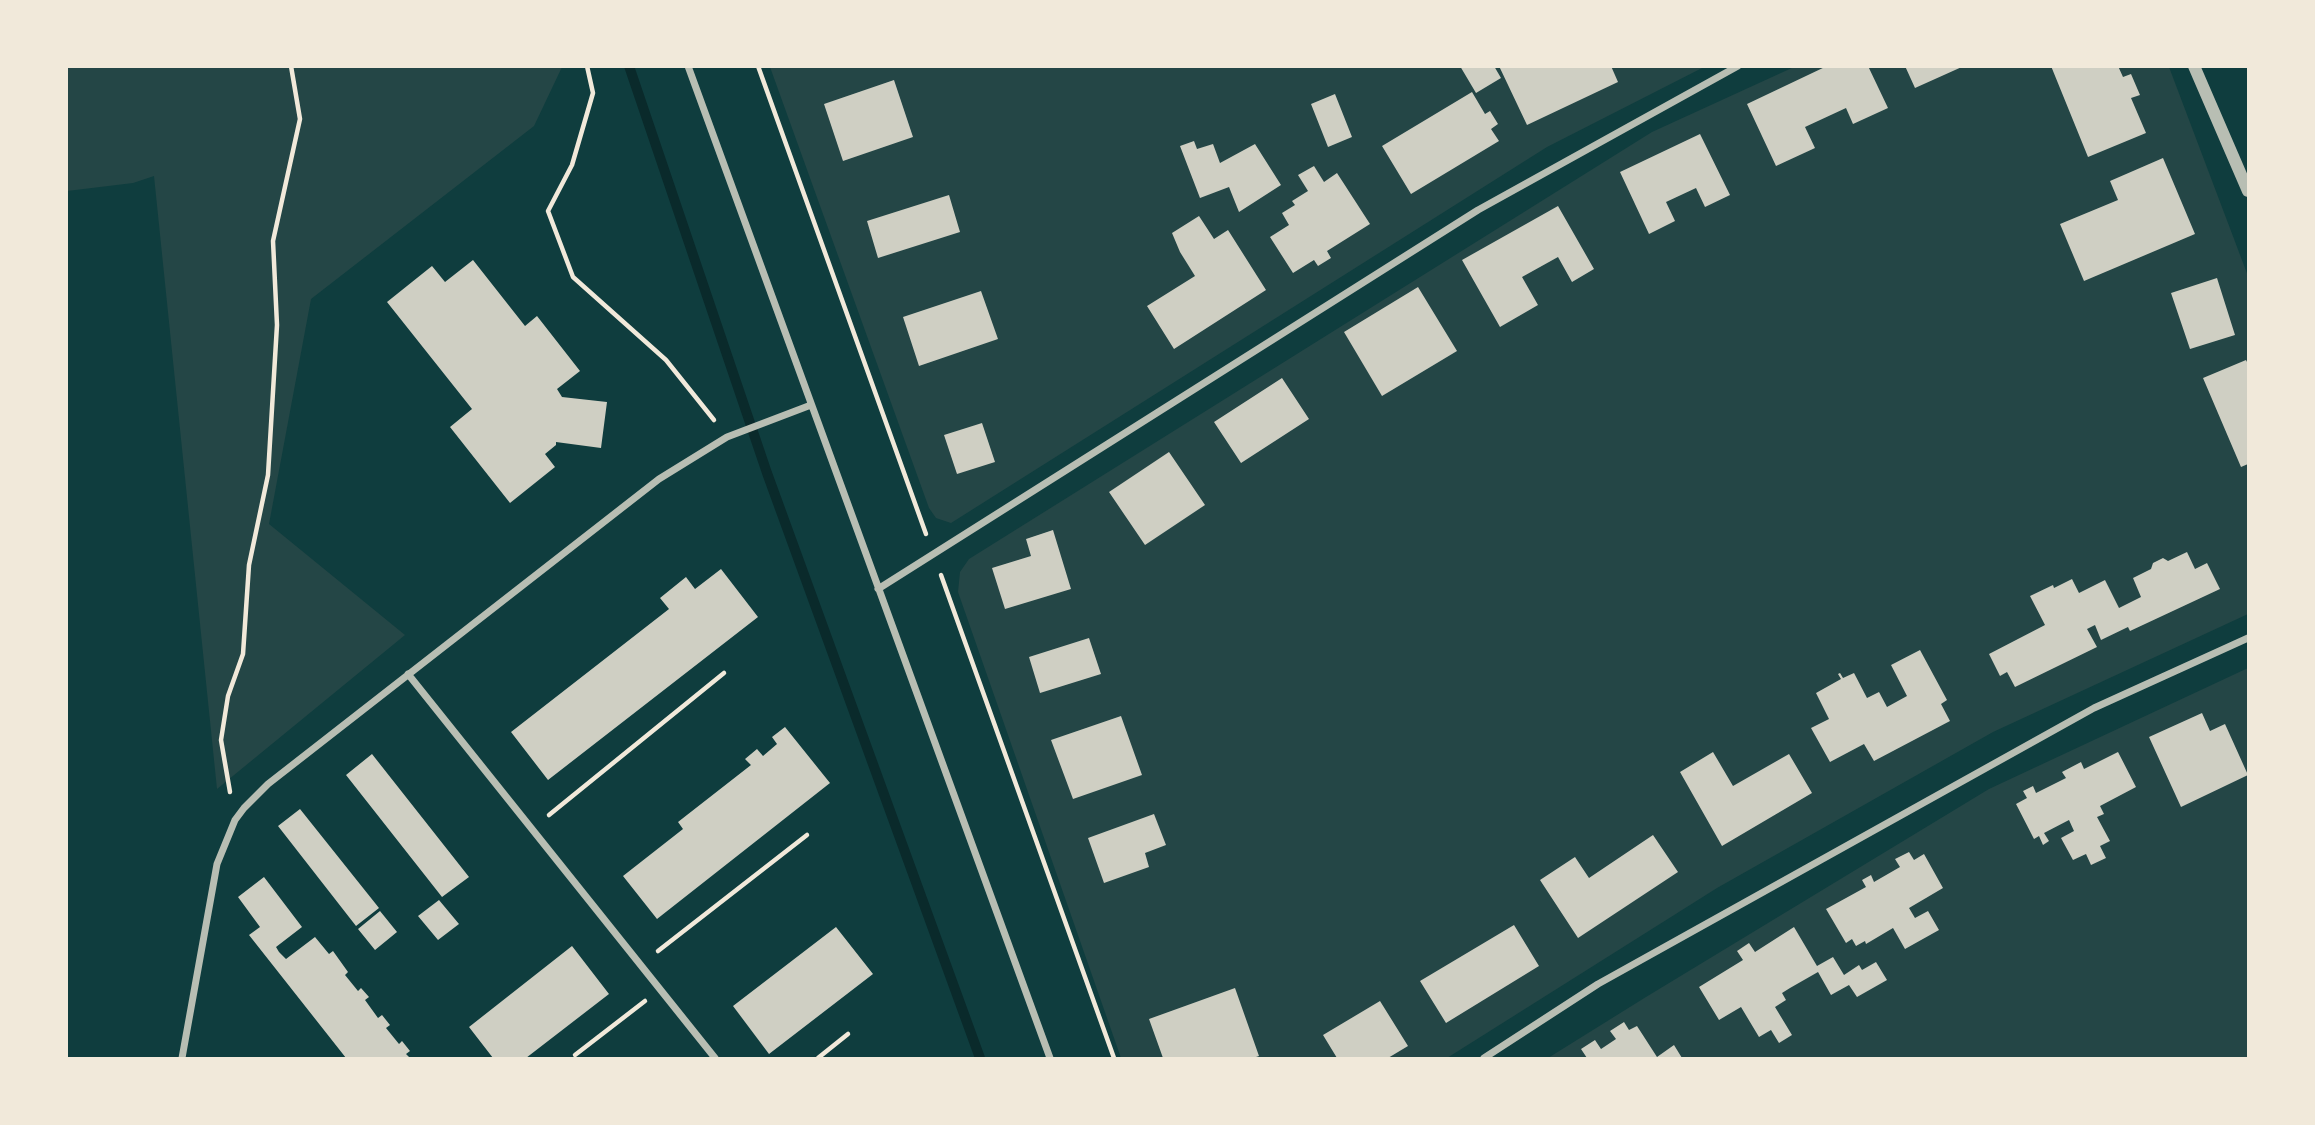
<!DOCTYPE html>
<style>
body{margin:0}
#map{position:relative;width:2315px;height:1125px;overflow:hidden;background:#0f3d3e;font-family:"Nunito Sans",sans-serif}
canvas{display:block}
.frame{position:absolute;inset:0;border:68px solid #f1e9da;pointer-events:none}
</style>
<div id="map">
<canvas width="2315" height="1125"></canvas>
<div class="frame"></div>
</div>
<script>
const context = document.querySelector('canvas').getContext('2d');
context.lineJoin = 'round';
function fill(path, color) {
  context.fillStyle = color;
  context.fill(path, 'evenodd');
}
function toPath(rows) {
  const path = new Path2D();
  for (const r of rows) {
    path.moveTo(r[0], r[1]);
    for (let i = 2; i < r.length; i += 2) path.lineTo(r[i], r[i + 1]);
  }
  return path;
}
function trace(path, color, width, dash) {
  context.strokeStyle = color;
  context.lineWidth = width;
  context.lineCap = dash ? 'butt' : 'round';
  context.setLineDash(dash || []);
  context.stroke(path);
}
fill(toPath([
 [66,67,562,67,534,126,311,299,269,524,405,635,217,789,154,176,133,183,67,191],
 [770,67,1704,67,1547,147,951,523,936,518,929,508],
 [1794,67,2169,67,2248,276,2248,614,1993,732,1717,888,1447,1058,1121,1058,958,592,960,572,969,559,1652,132],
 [2248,668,2248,1058,1548,1058,1646,997,1989,789]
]), '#244646');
trace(toPath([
 [629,66,767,473,980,1058]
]), '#0a2a2b', 10);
fill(toPath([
 [1460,66,1494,66,1501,78,1476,93],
 [1499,66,1611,66,1618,82,1527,125],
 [1827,66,1868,66,1888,108,1853,124,1846,108,1805,127,1815,148,1776,166,1747,104],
 [1905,66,1964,66,1915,88],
 [2051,66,2118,66,2123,77,2131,74,2140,95,2131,98,2146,133,2088,157],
 [894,80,913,137,843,161,824,104],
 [1472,92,1485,114,1490,111,1498,124,1491,129,1499,141,1411,194,1382,146],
 [1335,94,1352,137,1328,147,1311,104],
 [1700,134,1730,195,1705,207,1696,188,1666,202,1675,221,1649,234,1620,172],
 [1194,141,1197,149,1213,144,1220,163,1255,144,1281,185,1239,212,1229,187,1200,198,1180,146],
 [2163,158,2195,234,2084,281,2060,224,2118,200,2110,181],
 [1314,166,1324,182,1337,173,1370,224,1327,251,1331,258,1318,266,1314,260,1293,273,1270,237,1289,225,1282,213,1295,205,1292,201,1308,191,1298,175],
 [949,195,960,232,878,258,867,221],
 [1558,206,1594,269,1572,282,1558,257,1522,277,1538,305,1500,327,1462,260],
 [1199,216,1214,239,1228,230,1266,290,1174,349,1147,306,1195,276,1180,252,1172,233],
 [473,260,525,326,537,316,580,371,557,389,562,397,607,402,601,448,556,442,556,445,545,454,555,467,510,503,450,427,472,409,387,302,432,266,445,282],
 [2217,278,2235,335,2190,349,2171,293],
 [1418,287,1457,351,1382,396,1344,332],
 [981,291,998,339,919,366,903,317],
 [2246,360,2248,364,2248,464,2241,467,2203,378],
 [1282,378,1309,419,1241,463,1214,422],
 [982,423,995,462,957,474,944,435],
 [1169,452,1205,505,1145,545,1109,492],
 [1053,530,1071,589,1005,609,992,568,1031,556,1026,539],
 [2187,552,2195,569,2207,563,2220,589,2130,631,2128,627,2101,640,2095,625,2087,629,2097,647,2015,687,2007,672,2000,676,1989,654,2045,625,2030,596,2053,585,2054,588,2072,579,2079,593,2105,580,2119,608,2141,597,2133,578,2151,569,2153,563,2163,558,2168,561],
 [721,569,758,617,548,780,511,732,669,609,660,598,686,577,695,589],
 [1089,638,1101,674,1040,693,1029,657],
 [1920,650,1947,700,1941,704,1950,721,1874,761,1864,744,1830,762,1811,728,1829,719,1816,693,1841,679,1838,674,1840,673,1843,678,1854,673,1867,698,1879,692,1887,707,1907,696,1891,665],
 [2202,713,2210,731,2225,724,2248,775,2181,807,2149,737],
 [1121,716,1142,775,1073,799,1051,740],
 [785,727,830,783,657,919,623,876,683,829,678,822,751,765,745,759,757,749,763,756,777,744,772,737],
 [1713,752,1733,786,1789,754,1812,793,1722,846,1680,772],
 [2118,752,2136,787,2100,806,2104,814,2097,817,2110,841,2100,846,2106,858,2091,865,2086,854,2073,860,2061,838,2074,831,2069,820,2044,833,2049,841,2043,845,2039,836,2034,839,2016,804,2027,798,2023,791,2033,786,2036,793,2066,778,2062,772,2081,762,2084,769],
 [372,754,469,877,442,897,346,775],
 [300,809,379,908,356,926,278,826],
 [1154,814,1166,845,1145,853,1149,867,1104,883,1088,838],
 [1653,835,1678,872,1578,938,1540,880,1575,857,1589,878],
 [1909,852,1914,860,1924,854,1943,888,1909,908,1915,918,1928,911,1939,930,1905,949,1893,928,1866,944,1865,941,1856,946,1852,939,1846,943,1826,909,1866,887,1862,880,1871,875,1874,882,1900,867,1895,859],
 [264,877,302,927,276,947,279,952,286,959,315,937,329,954,333,951,348,972,345,975,358,991,361,988,369,997,365,1000,378,1018,382,1015,390,1025,386,1028,399,1044,402,1041,410,1051,406,1054,410,1058,346,1058,249,935,260,927,238,897],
 [439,900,459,924,438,940,418,916],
 [380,911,397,932,375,950,358,929],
 [1514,925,1539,966,1446,1023,1420,981],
 [836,927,873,974,769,1054,733,1006],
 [1794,927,1817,966,1833,957,1844,975,1859,965,1862,970,1876,962,1887,980,1857,997,1849,985,1831,995,1818,972,1790,988,1782,993,1786,1000,1775,1007,1792,1035,1779,1043,1771,1030,1759,1037,1741,1007,1719,1020,1699,987,1743,960,1737,951,1749,943,1755,952],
 [572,946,609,994,526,1058,493,1058,469,1027],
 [1235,988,1259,1056,1253,1058,1163,1058,1149,1019],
 [1380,1001,1408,1046,1388,1058,1337,1058,1323,1035],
 [1624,1022,1629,1030,1637,1026,1657,1057,1674,1045,1682,1058,1587,1058,1581,1049,1595,1040,1601,1049,1616,1039,1610,1031]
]), '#cfcfc3');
trace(toPath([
 [587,66,593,93,572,165,548,211,573,277,666,360,714,420],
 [758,66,926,534],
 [941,575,1114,1058],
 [230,792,221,740,228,696,243,654,249,565,268,475,277,325,273,241,300,119,291,66],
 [549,815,724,673],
 [658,951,807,835],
 [575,1055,645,1001],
 [818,1058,848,1034]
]), '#f1e9da', 4.5);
trace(toPath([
 [688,66,1050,1058],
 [878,589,1478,210,1738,66],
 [408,674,715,1058],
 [182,1058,217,864,235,820,244,808,268,784,659,479,727,437,811,405],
 [1484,1058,1598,984,2094,708,2248,638]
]), '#b8beb3', 7);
trace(toPath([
 [2194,66,2248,191]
]), '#b8beb3', 12);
</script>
